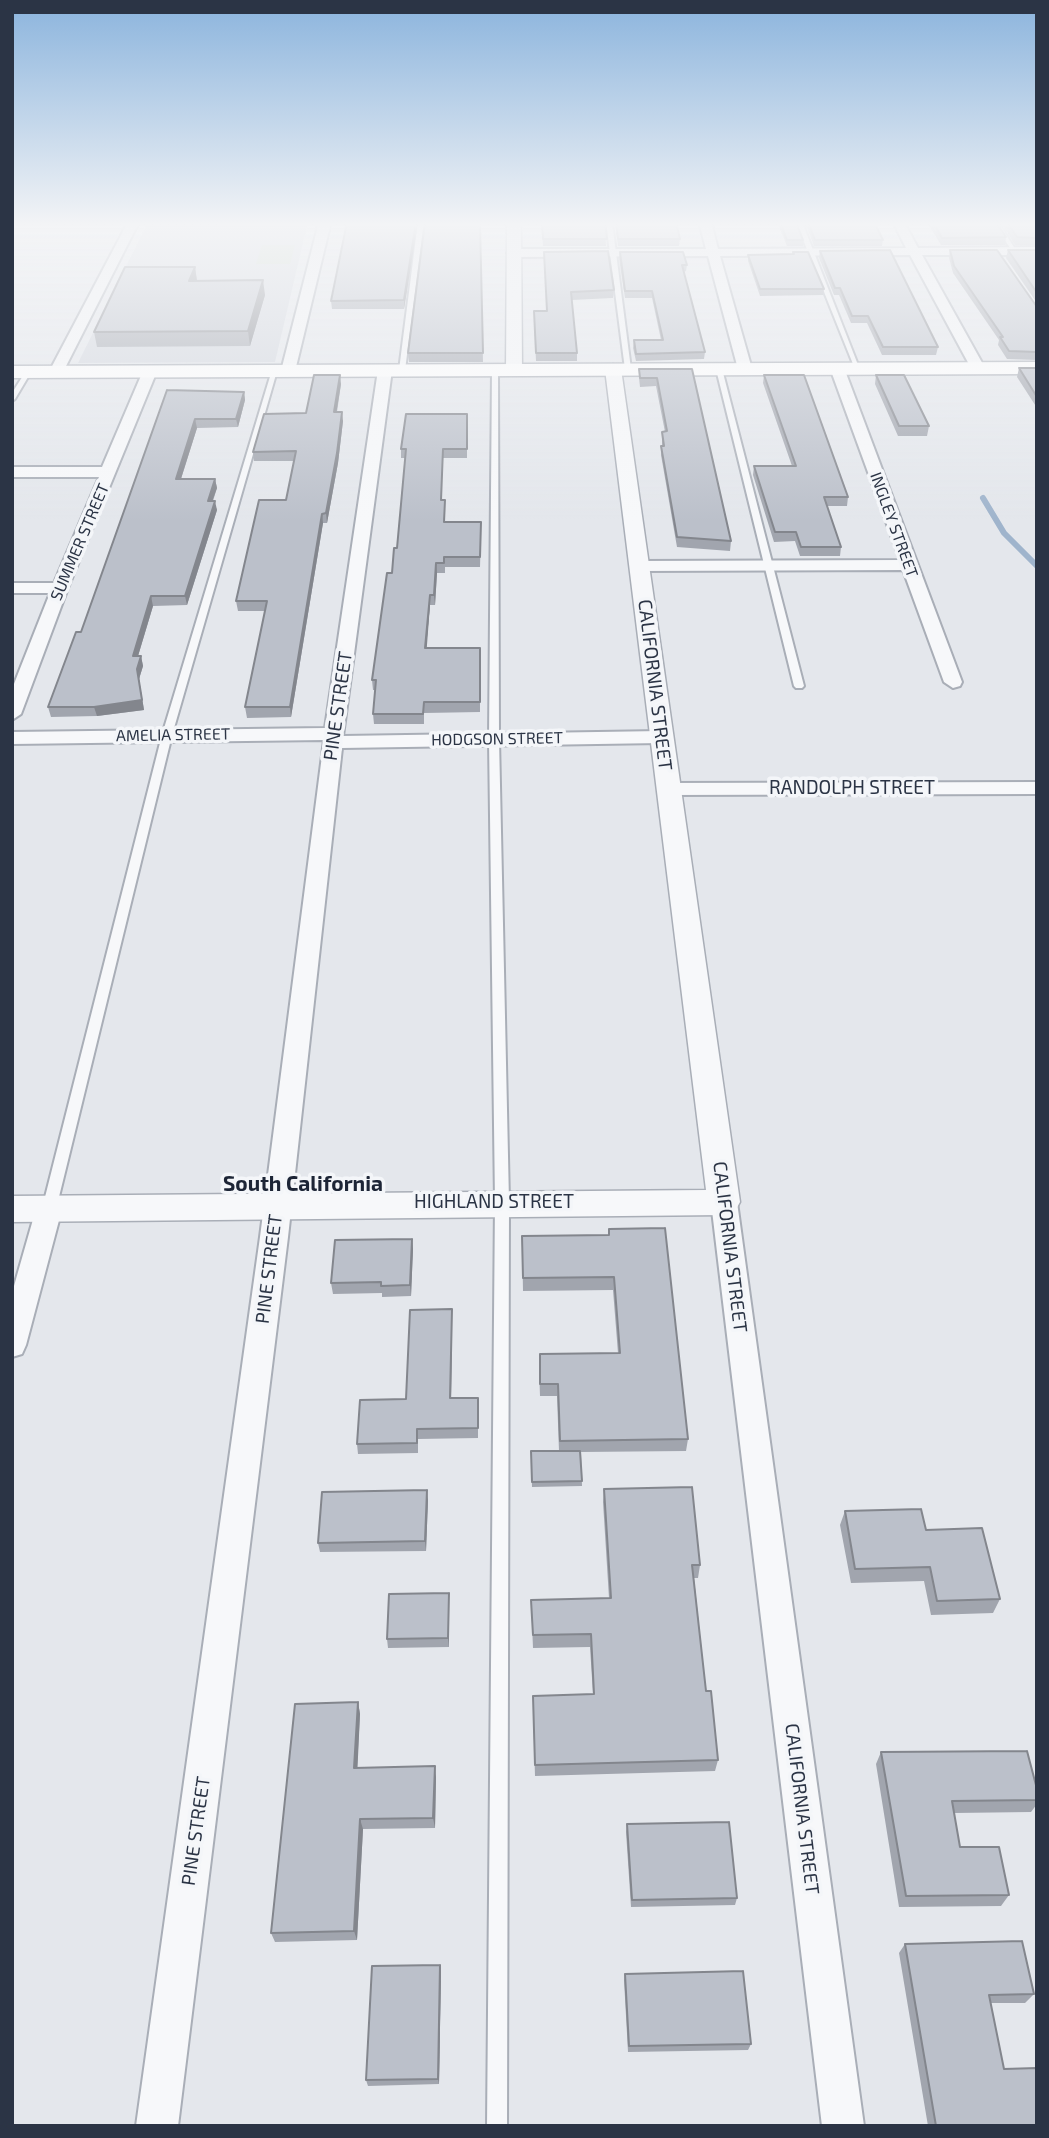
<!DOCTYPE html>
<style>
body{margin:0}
#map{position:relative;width:1049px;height:2138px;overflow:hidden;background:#e4e7ec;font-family:"Exo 2",sans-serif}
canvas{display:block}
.frame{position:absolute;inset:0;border:14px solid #2b3445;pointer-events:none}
</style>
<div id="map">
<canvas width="1049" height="2138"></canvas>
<div class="frame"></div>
</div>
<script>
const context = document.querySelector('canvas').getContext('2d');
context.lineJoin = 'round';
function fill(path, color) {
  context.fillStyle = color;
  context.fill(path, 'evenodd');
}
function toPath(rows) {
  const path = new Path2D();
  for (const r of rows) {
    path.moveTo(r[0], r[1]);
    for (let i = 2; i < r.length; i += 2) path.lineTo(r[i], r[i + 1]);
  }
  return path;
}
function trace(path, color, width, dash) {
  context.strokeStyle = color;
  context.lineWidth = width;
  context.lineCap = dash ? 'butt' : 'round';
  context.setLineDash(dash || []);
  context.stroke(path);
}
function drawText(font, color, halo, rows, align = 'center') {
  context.font = font + ' "Exo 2",sans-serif';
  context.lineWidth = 7;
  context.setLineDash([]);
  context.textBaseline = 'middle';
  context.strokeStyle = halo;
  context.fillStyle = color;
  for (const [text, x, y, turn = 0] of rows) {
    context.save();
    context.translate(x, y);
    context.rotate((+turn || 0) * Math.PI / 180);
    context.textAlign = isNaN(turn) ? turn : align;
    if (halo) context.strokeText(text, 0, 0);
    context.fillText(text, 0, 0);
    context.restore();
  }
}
fill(toPath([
 [219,222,308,222,275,362,78,363,146,226,218,226]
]), '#d2d6de');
fill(toPath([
 [262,245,295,245,290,264,256,264]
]), '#c9d6c5');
trace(toPath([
 [983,498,1004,533,1037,566]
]), '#9fb4cc', 6);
const service = toPath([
 [418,222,424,222,405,370,402,372,399,370,418,222],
 [606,222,612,222,631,369,628,371,625,369,606,222],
 [796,222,802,222,860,370,855,369,796,222],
 [992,222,998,222,1017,252,1013,252,992,222],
 [719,367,722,369,804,686,802,688,796,688,794,686,716,369,719,367],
 [495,368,498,370,499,739,509,1202,507,2126,487,2126,495,1202,489,739,492,370,495,368],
 [272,370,277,371,172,735,56,1209,54,1213,49,1214,44,1213,42,1209,162,735,272,370],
 [26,371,31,372,15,399,12,401,12,393,26,371]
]);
const minor = toPath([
 [128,222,139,222,63,372,51,375,49,372,128,222],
 [319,222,331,222,295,371,288,375,281,371,319,222],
 [699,222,711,222,718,249,906,248,893,222,904,222,918,248,1037,247,1037,255,922,255,985,368,978,372,971,368,910,255,720,256,752,369,745,373,738,369,708,256,513,257,507,253,513,249,706,249,699,222],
 [837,364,844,368,962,682,960,686,953,688,944,682,903,570,640,571,632,566,640,561,900,560,830,368,837,364],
 [385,366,392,370,343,736,661,731,671,737,661,743,342,748,288,1237,178,2126,136,2126,260,1237,324,740,12,744,12,732,325,728,378,370,385,366],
 [150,367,157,371,68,588,21,714,12,720,12,689,50,593,12,593,12,583,54,583,99,477,12,477,12,467,102,467,143,371,150,367],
 [1037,782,1037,794,668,795,658,789,668,783,1037,782],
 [724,1192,733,1195,737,1202,864,2126,822,2126,711,1202,715,1195,724,1192],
 [49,1199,58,1202,62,1209,26,1345,22,1354,12,1357,12,1293,36,1209,40,1202,49,1199]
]);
const tertiary = toPath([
 [507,222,521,222,522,370,514,375,506,370,507,222],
 [613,364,621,369,740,1202,735,1211,724,1215,12,1222,12,1196,706,1190,605,369,613,364]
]);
const secondary = toPath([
 [1037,362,1037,374,12,378,12,366,1037,362]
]);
trace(service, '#a9aeb7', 4);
trace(minor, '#a9aeb7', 4);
trace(tertiary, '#a9aeb7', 3);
trace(secondary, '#a9aeb7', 3);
fill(service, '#f7f8fa');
fill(minor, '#f7f8fa');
fill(tertiary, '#f7f8fa');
fill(secondary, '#fff');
fill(toPath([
 [347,222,418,222,404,309,332,309,331,301],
 [480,222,483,362,409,362,408,353],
 [541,222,605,222,606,246,543,246],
 [615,222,676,222,680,239,679,246,618,246],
 [777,222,796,222,803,240,803,246,787,246],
 [805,222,874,222,883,240,882,246,814,246],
 [927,222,996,222,1006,237,1005,245,941,245],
 [1001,222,1037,222,1037,245,1015,245],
 [950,250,1037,307,1037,360,1007,359,998,345,999,340,953,273,949,258],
 [1008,250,1037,250,1037,303,1006,258],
 [820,251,938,347,936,355,882,355,867,323,851,323,839,295,834,295,819,258],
 [620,252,687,265,686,271,684,272,705,352,704,359,636,361,633,348,634,340,661,340,652,298,625,298,619,259],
 [793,252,824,289,823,295,760,296,748,261,748,255,792,254],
 [544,259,614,290,613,298,572,300,577,353,577,361,536,361,534,319,547,311],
 [195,267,197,281,265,295,250,346,97,347,94,332],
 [1019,368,1037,368,1037,408,1017,377],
 [639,369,692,369,731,541,730,551,677,547,661,455,662,446,662,432,665,432,656,386,640,387,639,378],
 [764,375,848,497,847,506,827,506,841,547,840,556,800,556,795,541,774,542,753,475,754,466,792,466,763,383],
 [876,375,929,426,927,436,898,436,875,384],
 [341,384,337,412,343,421,338,463,327,523,323,523,291,717,247,718,245,707,265,611,238,611,236,601,286,500,294,461,254,461,253,452,306,413],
 [167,390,244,392,245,400,238,427,197,428,181,479,215,479,217,488,213,501,217,510,187,605,153,606,138,656,141,656,143,666,139,679,144,710,97,716,51,717,48,707,81,632],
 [467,414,467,458,443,458,441,500,445,510,445,522,481,532,480,567,445,567,445,573,437,573,435,605,430,605,426,648,480,648,480,712,424,713,424,724,374,724,373,714,375,690,373,690,372,680,397,548,405,458,401,458,401,449],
 [609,1229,688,1439,686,1451,581,1452,582,1486,532,1487,531,1451,559,1451,557,1396,540,1396,539,1367,618,1353,613,1290,523,1291,522,1236,608,1235],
 [412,1239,413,1249,411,1296,382,1297,382,1293,333,1294,331,1283],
 [452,1319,451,1398,478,1398,478,1438,418,1439,418,1453,358,1454,357,1444,406,1399],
 [604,1489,700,1565,698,1578,694,1578,706,1691,718,1760,715,1771,535,1776,533,1708,593,1694,590,1647,533,1648,531,1600,609,1598,603,1502],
 [428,1500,426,1551,320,1552,318,1543],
 [845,1511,926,1530,1000,1599,993,1613,931,1615,924,1581,851,1583,840,1525],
 [449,1602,449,1647,388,1648,387,1639],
 [358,1702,360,1714,357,1768,436,1777,435,1828,363,1829,357,1940,275,1942,271,1933],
 [881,1752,1037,1789,1037,1804,1031,1812,954,1813,960,1847,1009,1895,1001,1906,899,1907,876,1764],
 [627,1824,737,1898,735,1905,631,1907,626,1832],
 [905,1944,1034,1994,1025,2003,991,2003,1004,2069,1037,2126,928,2126,899,1953],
 [440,1965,441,1971,439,2084,368,2086,366,2080],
 [625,1974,751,2044,748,2050,628,2052,624,1980]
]), '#a1a5ae');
fill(toPath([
 [416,222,418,222,404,309,404,300],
 [195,267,197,281,189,281],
 [263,280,265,295,250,346,248,331],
 [340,375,341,384,335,421,334,412],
 [244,392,245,400,238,427,236,419],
 [342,412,343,421,338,463,327,523,326,513],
 [195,419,197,428,178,488,176,479],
 [215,479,217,488,209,510,208,501],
 [215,501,217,510,187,605,185,596],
 [322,514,323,523,291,717,290,707],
 [436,563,437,573,435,605,434,595],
 [430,595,430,605,426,658,425,648],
 [151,596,153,606,135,666,133,656],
 [141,656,143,666,139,679,144,710,97,716,94,707,137,669],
 [412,1239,413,1249,411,1296,410,1285],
 [452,1309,452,1319,451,1408,450,1398],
 [427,1490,428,1500,426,1551,425,1541],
 [449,1593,449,1647,448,1638],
 [358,1702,360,1714,357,1778,354,1768],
 [435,1766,436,1777,435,1828,433,1818],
 [360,1819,363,1829,357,1940,354,1931],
 [440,1965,441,1971,439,2084,438,2079]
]), '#83868d');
const building = toPath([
 [347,222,416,222,404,300,331,301,347,222],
 [425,222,480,222,483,353,408,353,425,222],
 [542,222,605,222,607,239,543,239,542,222],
 [616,222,676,222,680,239,618,239,616,222],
 [780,222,796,222,803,240,787,240,780,222],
 [808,222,874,222,883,240,815,240,808,222],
 [933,222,996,222,1006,237,942,238,933,222],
 [1007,222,1037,222,1037,238,1017,237,1007,222],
 [890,250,938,347,883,347,868,316,852,316,840,288,835,288,820,251,890,250],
 [950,250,997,250,1037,307,1037,352,1009,351,1000,337,1003,337,954,266,950,250],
 [1008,250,1037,250,1037,293,1008,250],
 [608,251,614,290,571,292,577,353,536,353,534,311,547,311,544,252,608,251],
 [620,252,683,252,687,265,682,265,705,352,636,354,634,340,663,340,652,291,625,291,620,252],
 [793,252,808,252,824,289,760,289,748,255,794,254,793,252],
 [125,267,195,267,189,281,263,280,248,331,94,332,125,267],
 [1019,368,1037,368,1037,397,1019,368],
 [639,369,692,369,731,541,677,537,661,446,664,446,662,432,667,431,657,378,640,378,639,369],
 [314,375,340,375,334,412,342,412,337,453,326,513,322,514,290,707,245,707,267,601,236,601,259,500,286,500,296,451,253,452,264,414,306,413,314,375],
 [764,375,804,375,848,497,824,497,841,547,801,547,796,532,775,532,754,466,796,466,764,375],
 [876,375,904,375,929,426,899,426,876,375],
 [167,390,244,392,236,419,195,419,176,479,215,479,208,501,215,501,185,596,151,596,133,656,141,656,137,669,142,700,94,707,48,707,76,632,81,632,167,390],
 [406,414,467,414,467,449,443,449,441,500,445,500,444,522,481,522,480,557,444,557,444,563,436,563,434,595,430,595,425,648,480,648,480,702,424,702,423,714,373,714,376,680,372,680,387,573,392,573,394,548,397,548,406,449,401,449,406,414],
 [665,1228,688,1439,560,1441,558,1384,540,1384,540,1354,620,1353,614,1277,523,1278,522,1236,609,1235,609,1229,665,1228],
 [412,1239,410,1285,381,1286,381,1282,331,1283,335,1240,412,1239],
 [452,1309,450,1398,478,1398,478,1428,417,1429,417,1443,357,1444,360,1400,406,1399,410,1310,452,1309],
 [531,1451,580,1451,582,1481,532,1482,531,1451],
 [692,1487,700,1565,692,1565,706,1691,711,1691,718,1760,535,1765,533,1696,594,1694,591,1634,533,1635,531,1600,611,1598,604,1489,692,1487],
 [427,1490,425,1541,318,1543,322,1492,427,1490],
 [921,1509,926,1530,982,1528,1000,1599,937,1601,930,1567,855,1569,845,1511,921,1509],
 [449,1593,448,1638,387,1639,389,1594,449,1593],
 [358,1702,354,1768,435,1766,433,1818,360,1819,354,1931,271,1933,295,1704,358,1702],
 [1027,1751,1037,1789,1037,1800,952,1801,960,1847,999,1847,1009,1895,906,1896,881,1752,1027,1751],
 [729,1822,737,1898,632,1900,627,1824,729,1822],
 [1022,1941,1034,1994,989,1995,1004,2069,1037,2068,1037,2126,936,2126,905,1944,1022,1941],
 [440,1965,438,2079,366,2080,372,1966,440,1965],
 [743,1971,751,2044,629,2046,625,1974,743,1971]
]);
fill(building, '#bbc0ca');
trace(building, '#83868d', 2);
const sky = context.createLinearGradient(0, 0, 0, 522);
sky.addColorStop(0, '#8bb4dd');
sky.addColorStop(0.43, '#f3f4f6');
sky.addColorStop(1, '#f3f4f600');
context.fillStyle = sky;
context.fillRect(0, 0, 1049, 522);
drawText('16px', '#2b3445', '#f4f6f9', [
 ["INGLEY STREET",894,525,70],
 ["SUMMER STREET",80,542,-67],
 ["AMELIA STREET",173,735,-1],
 ["HODGSON STREET",497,739,-1]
]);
drawText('19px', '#2b3445', '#f4f6f9', [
 ["CALIFORNIA STREET",655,685,83],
 ["PINE STREET",338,706,-82],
 ["RANDOLPH STREET",852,788],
 ["HIGHLAND STREET",494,1202],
 ["CALIFORNIA STREET",730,1247,83],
 ["PINE STREET",269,1269,-83],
 ["CALIFORNIA STREET",802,1809,83],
 ["PINE STREET",196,1831,-82]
]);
drawText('bold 21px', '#1d2536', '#f4f6f9', [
 ["South California",303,1184]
]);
</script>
